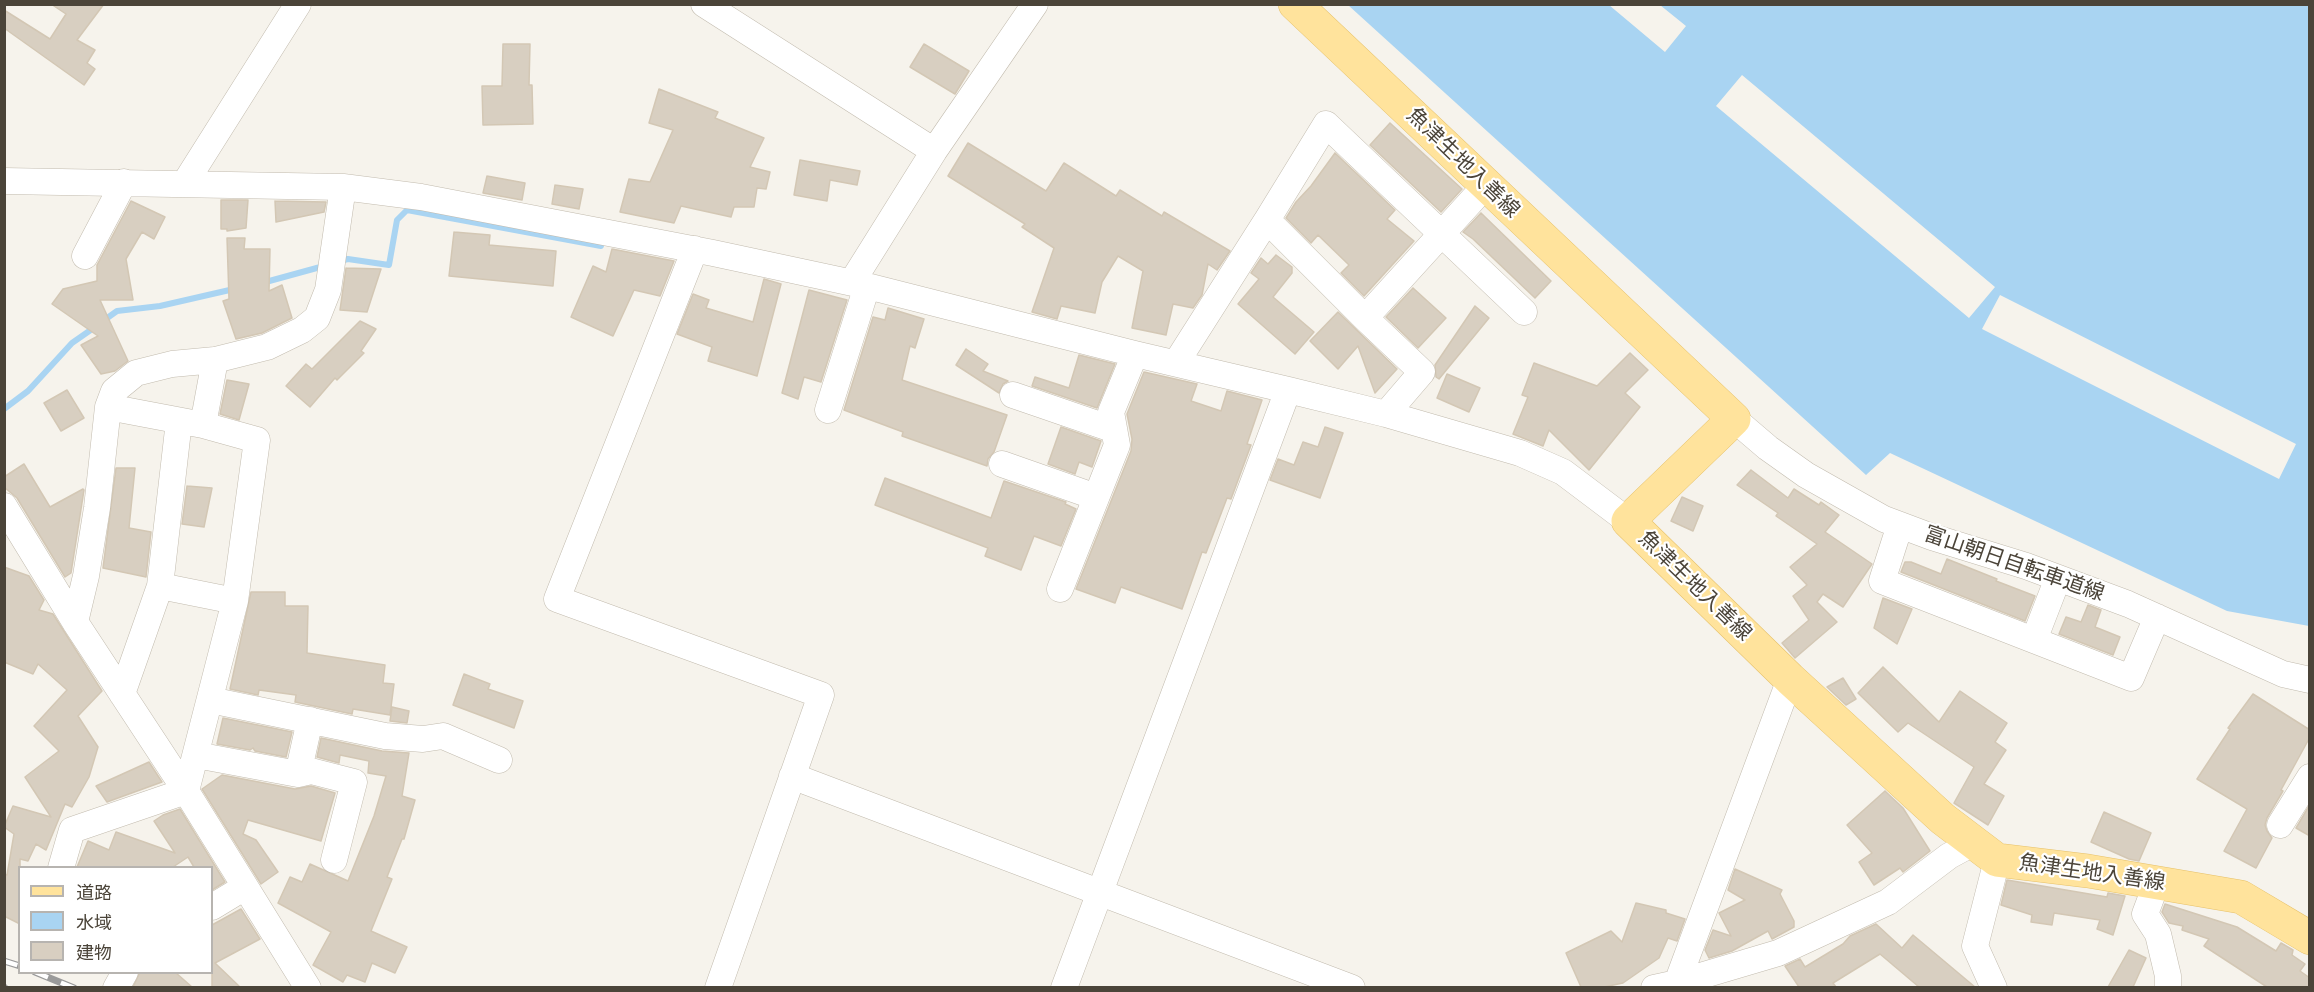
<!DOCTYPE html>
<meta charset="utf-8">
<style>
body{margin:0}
#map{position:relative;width:2314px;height:992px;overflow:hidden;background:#f6f3ec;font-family:"Work Sans","Noto Sans JP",sans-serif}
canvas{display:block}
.frame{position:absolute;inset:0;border:6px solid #4b4439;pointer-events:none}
.legend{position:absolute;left:18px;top:866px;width:195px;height:108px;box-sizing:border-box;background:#fff;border:2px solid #b7b4b0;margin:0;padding:8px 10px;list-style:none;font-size:18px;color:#4b4439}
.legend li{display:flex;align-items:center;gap:12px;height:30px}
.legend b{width:30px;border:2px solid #b7b4b0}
</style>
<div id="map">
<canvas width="2314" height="992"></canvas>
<div class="frame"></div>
<ul class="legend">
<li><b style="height:8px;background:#ffe39c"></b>道路</li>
<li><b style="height:16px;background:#a9d4f2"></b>水域</li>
<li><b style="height:16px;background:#d8cfc1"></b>建物</li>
</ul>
</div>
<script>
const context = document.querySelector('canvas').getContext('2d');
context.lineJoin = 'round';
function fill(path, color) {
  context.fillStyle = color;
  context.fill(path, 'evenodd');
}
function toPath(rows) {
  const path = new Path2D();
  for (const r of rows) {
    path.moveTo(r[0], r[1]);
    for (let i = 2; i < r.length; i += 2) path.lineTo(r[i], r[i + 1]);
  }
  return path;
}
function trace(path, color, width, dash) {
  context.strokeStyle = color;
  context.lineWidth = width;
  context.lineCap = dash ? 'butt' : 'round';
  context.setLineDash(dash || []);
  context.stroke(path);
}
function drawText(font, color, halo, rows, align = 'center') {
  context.font = font + ' "Work Sans","Noto Sans JP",sans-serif';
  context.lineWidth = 4.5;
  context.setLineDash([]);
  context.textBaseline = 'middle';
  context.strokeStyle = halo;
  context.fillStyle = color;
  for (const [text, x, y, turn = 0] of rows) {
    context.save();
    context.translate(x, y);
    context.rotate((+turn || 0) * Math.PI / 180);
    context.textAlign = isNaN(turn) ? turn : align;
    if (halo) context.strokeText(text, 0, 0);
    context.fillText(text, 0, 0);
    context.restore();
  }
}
fill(toPath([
 [1348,5,2309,5,2309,626,2227,611,1890,453,1866,475]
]), '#a9d4f2');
fill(toPath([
 [1609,5,1660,5,1686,26,1665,52],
 [1742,75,1995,287,1969,318,1716,106],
 [2000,295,2296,444,2279,479,1982,329]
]), '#f6f3ec');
trace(toPath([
 [340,261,348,259,389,265,397,220,407,210,601,246],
 [262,283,324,266],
 [103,321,117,311,160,306,234,289],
 [4,409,28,391,72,343,95,327]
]), '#a9d4f2', 6);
const building = toPath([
 [51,4,104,4,77,40,95,50,87,63,95,69,84,85,4,28,4,10,50,39,66,14,51,4],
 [503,44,530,44,529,85,532,85,533,124,483,125,482,86,502,86,503,44],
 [924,44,969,71,955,94,910,67,924,44],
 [659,89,718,112,715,118,764,138,750,167,770,172,766,189,757,188,754,207,734,207,731,217,681,206,674,223,620,212,629,179,650,182,673,130,649,123,659,89],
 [1390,123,1462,189,1441,212,1370,145,1390,123],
 [968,143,1046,191,1064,163,1116,196,1120,190,1162,216,1164,212,1230,251,1217,270,1208,264,1202,295,1193,308,1173,304,1166,335,1132,328,1143,271,1118,256,1102,282,1095,313,1061,306,1057,319,1032,312,1054,248,1022,227,1025,224,948,176,968,143],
 [1335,153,1395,210,1387,219,1414,241,1364,296,1341,273,1349,265,1318,235,1311,243,1286,218,1296,202,1311,186,1335,153],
 [800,160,860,171,857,185,830,180,827,201,794,195,800,160],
 [487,176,525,183,522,200,483,193,487,176],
 [555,185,583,189,579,209,552,204,555,185],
 [221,200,248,200,246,228,227,231,227,229,221,229,221,200],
 [131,201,165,217,154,239,142,232,126,259,133,300,100,300,128,361,115,371,101,374,81,345,98,336,52,304,63,289,97,281,97,265,131,201],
 [275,201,326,202,324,212,276,222,275,201],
 [1481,213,1551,281,1535,298,1473,239,1463,232,1481,213],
 [454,232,490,235,489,245,556,251,553,286,449,276,454,232],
 [227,238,245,238,244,249,270,249,269,291,282,285,292,318,262,333,236,339,223,301,229,299,227,238],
 [612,249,674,261,660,296,634,290,613,336,571,317,593,266,606,272,612,249],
 [1276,255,1292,267,1292,273,1273,297,1314,332,1295,354,1238,304,1259,279,1251,273,1261,258,1268,264,1276,255],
 [346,268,381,269,367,312,340,310,346,268],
 [764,279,781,284,757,376,708,361,712,347,677,334,693,294,709,300,706,308,753,322,764,279],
 [1413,288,1446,318,1418,348,1386,317,1413,288],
 [809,290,847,300,821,382,804,377,798,399,782,393,809,290],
 [1475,306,1489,318,1439,379,1436,377,1435,365,1475,306],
 [888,308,924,319,915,348,910,346,902,380,1007,415,994,452,988,459,987,466,902,436,903,432,844,410,873,317,885,320,888,308],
 [1338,312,1397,369,1375,393,1358,346,1338,369,1310,341,1338,312],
 [360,321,376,329,361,351,364,353,337,380,335,378,310,407,286,386,306,364,312,369,360,321],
 [966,349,988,364,983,371,1008,381,1003,384,999,393,956,365,966,349],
 [1630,353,1648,370,1625,393,1640,407,1589,470,1549,430,1543,446,1513,434,1528,397,1522,395,1534,363,1597,386,1630,353],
 [1079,355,1115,364,1097,408,1032,386,1035,377,1069,388,1079,355],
 [1144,372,1197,384,1191,401,1221,411,1227,391,1262,400,1247,444,1251,445,1231,499,1227,498,1206,553,1202,552,1182,609,1121,587,1115,603,1076,589,1131,451,1132,439,1127,414,1144,372],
 [1447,374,1480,388,1469,412,1437,398,1447,374],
 [227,380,249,384,239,420,220,414,227,380],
 [67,390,84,418,61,431,44,403,67,390],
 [1061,427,1101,441,1092,467,1079,462,1075,474,1048,464,1061,427],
 [1325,427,1343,433,1320,498,1270,480,1278,459,1294,465,1303,442,1318,447,1325,427],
 [24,464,50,507,83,489,84,490,71,573,65,577,17,498,4,487,4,477,24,464],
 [116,468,135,468,129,528,151,532,146,577,103,568,116,468],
 [1751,470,1788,498,1794,489,1819,505,1821,502,1839,515,1825,532,1872,564,1843,607,1823,594,1817,602,1837,622,1795,658,1782,643,1809,620,1793,596,1807,585,1790,567,1817,544,1776,516,1778,513,1737,485,1751,470],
 [885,478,991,518,1004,481,1066,502,1065,504,1076,509,1061,546,1034,536,1021,570,985,556,988,548,875,505,885,478],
 [187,486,212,488,204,527,182,524,187,486],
 [1682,497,1703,506,1693,531,1671,521,1682,497],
 [1947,559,1997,579,1996,581,2035,596,2025,621,1901,572,1905,562,1911,562,1941,574,1947,559],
 [4,567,29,576,44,600,39,610,53,614,102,691,78,716,98,747,89,777,72,807,65,804,46,850,36,844,28,861,20,859,20,924,4,916,4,874,7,875,14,834,4,827,13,806,51,817,25,777,59,751,34,726,67,690,38,664,33,674,4,662,4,567],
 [251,592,285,592,285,606,308,606,307,653,385,665,383,683,394,684,390,715,353,709,352,714,295,702,296,695,259,690,258,695,230,689,251,592],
 [1883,598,1912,609,1897,644,1874,628,1883,598],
 [2088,605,2101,610,2095,627,2120,637,2113,655,2059,634,2066,617,2081,622,2088,605],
 [1883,667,1939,722,1960,691,2007,723,1995,742,2006,750,1984,784,2004,796,1988,825,1954,803,1974,767,1908,723,1898,732,1858,693,1883,667],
 [464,674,490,684,488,689,523,701,514,728,453,705,464,674],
 [1843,678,1856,699,1846,705,1827,687,1843,678],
 [2253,694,2310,730,2310,737,2281,790,2283,791,2267,818,2265,825,2267,831,2272,838,2256,868,2224,851,2247,809,2197,779,2230,729,2228,728,2253,694],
 [392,707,409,711,407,723,390,721,392,707],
 [223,718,292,732,286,757,255,751,253,748,250,750,217,744,223,718],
 [321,738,382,751,409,753,402,796,415,800,404,839,402,839,387,877,392,879,371,931,407,947,395,973,372,963,365,982,347,975,343,982,313,965,331,932,278,903,290,877,302,882,310,864,348,881,374,816,386,776,368,773,369,761,340,755,339,763,317,757,321,738],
 [149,762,162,782,107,802,96,786,149,762],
 [222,775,295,789,311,786,335,793,321,841,248,820,243,834,256,840,278,872,261,884,202,789,222,775],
 [1885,791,1903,808,1930,851,1903,872,1900,868,1874,885,1859,862,1872,853,1847,825,1885,791],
 [2309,806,2310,806,2310,836,2296,828,2309,806],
 [180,809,225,882,212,890,212,867,194,867,188,857,173,867,77,867,88,841,109,850,116,832,175,853,154,821,163,815,180,809],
 [2104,812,2151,833,2139,861,2129,859,2091,842,2104,812],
 [1735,869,1782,890,1780,894,1794,921,1794,927,1772,939,1768,931,1732,951,1709,958,1705,950,1713,930,1731,936,1719,913,1745,900,1728,890,1735,869],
 [2007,880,2107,897,2108,893,2125,896,2113,935,2097,929,2100,920,2054,913,2052,925,2031,922,2032,915,2001,905,2007,880],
 [1636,903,1666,910,1666,913,1685,919,1677,941,1668,938,1659,958,1623,983,1604,987,1581,987,1566,953,1611,931,1622,942,1636,903],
 [2165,904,2237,927,2276,951,2281,943,2293,950,2292,955,2305,964,2300,971,2310,978,2310,987,2267,987,2204,946,2209,939,2182,930,2183,926,2169,923,2162,912,2165,904],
 [241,909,260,939,215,963,240,987,212,987,212,925,241,909],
 [1876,924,1902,948,1913,935,1975,987,1919,987,1880,954,1833,983,1836,987,1799,987,1785,966,1800,959,1805,967,1843,944,1850,936,1876,924],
 [2129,950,2146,958,2133,987,2108,987,2129,950],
 [140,972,175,972,192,987,133,987,140,972]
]);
fill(building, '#d8cfc1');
trace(building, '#d3c7b4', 1.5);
const minor = toPath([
 [704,4,934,151],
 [4,181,343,187,421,197,713,253,867,286,1135,354,1288,390,1386,414,1520,453,1563,472,1628,521],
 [185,183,298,4],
 [1267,220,1326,124,1524,312],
 [695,249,557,599,821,695,718,988],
 [85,256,124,182],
 [852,282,934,151,1035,4],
 [1365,318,1422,372,1386,414],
 [1176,363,1267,220,1365,318,1486,185],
 [1013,395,1112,429],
 [108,407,203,425,215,360],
 [828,410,867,286],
 [1734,419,1768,448,1806,475,1884,519,1932,537,2026,566,2128,604,2283,674,2310,680],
 [179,421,160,586,235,601,257,440,203,425],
 [1002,464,1096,497],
 [4,506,75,622,186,791,308,988],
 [1900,525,1882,581,2131,678,2157,617],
 [1060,589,1117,445,1111,412,1135,354],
 [75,622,86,576,97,508,108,407,114,391,136,373,172,364,215,360,267,347,302,330,317,318,328,290,343,187],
 [2034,640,2058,578],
 [122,694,160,586],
 [210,700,385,736,423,739,443,736,499,760],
 [196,755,298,774,310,720],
 [298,774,311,771,354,782,334,860],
 [792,776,1352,988],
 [2280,825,2310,777],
 [61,868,72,830,186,791,235,601],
 [2157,882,2145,914,2158,934,2168,976,2168,988],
 [212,907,245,887],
 [1677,983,1778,953,1888,902,1949,856,1973,843],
 [116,988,125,972],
 [1064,988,1288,390],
 [1654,988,1677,983,1790,679],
 [1994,988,1975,946,1997,860]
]);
const major = toPath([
 [1295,4,1734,419,1628,521,1790,679,1943,819,1997,860,2088,871,2241,897,2310,938]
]);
trace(minor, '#c2bbae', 27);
trace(major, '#e6c16a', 34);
trace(minor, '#fff', 26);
trace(major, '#ffe39c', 33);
const rail = toPath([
 [4,961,20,966],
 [35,972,74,988],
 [4,987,5,988]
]);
trace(rail, '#9a9a9a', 7);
trace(rail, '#fff', 4.5, [14]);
drawText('21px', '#4b4439', '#fff', [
 ["魚津生地入善線",1463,163,44],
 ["富山朝日自転車道線",2014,564,19],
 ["魚津生地入善線",1695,586,44],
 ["魚津生地入善線",2092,873,8]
]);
</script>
